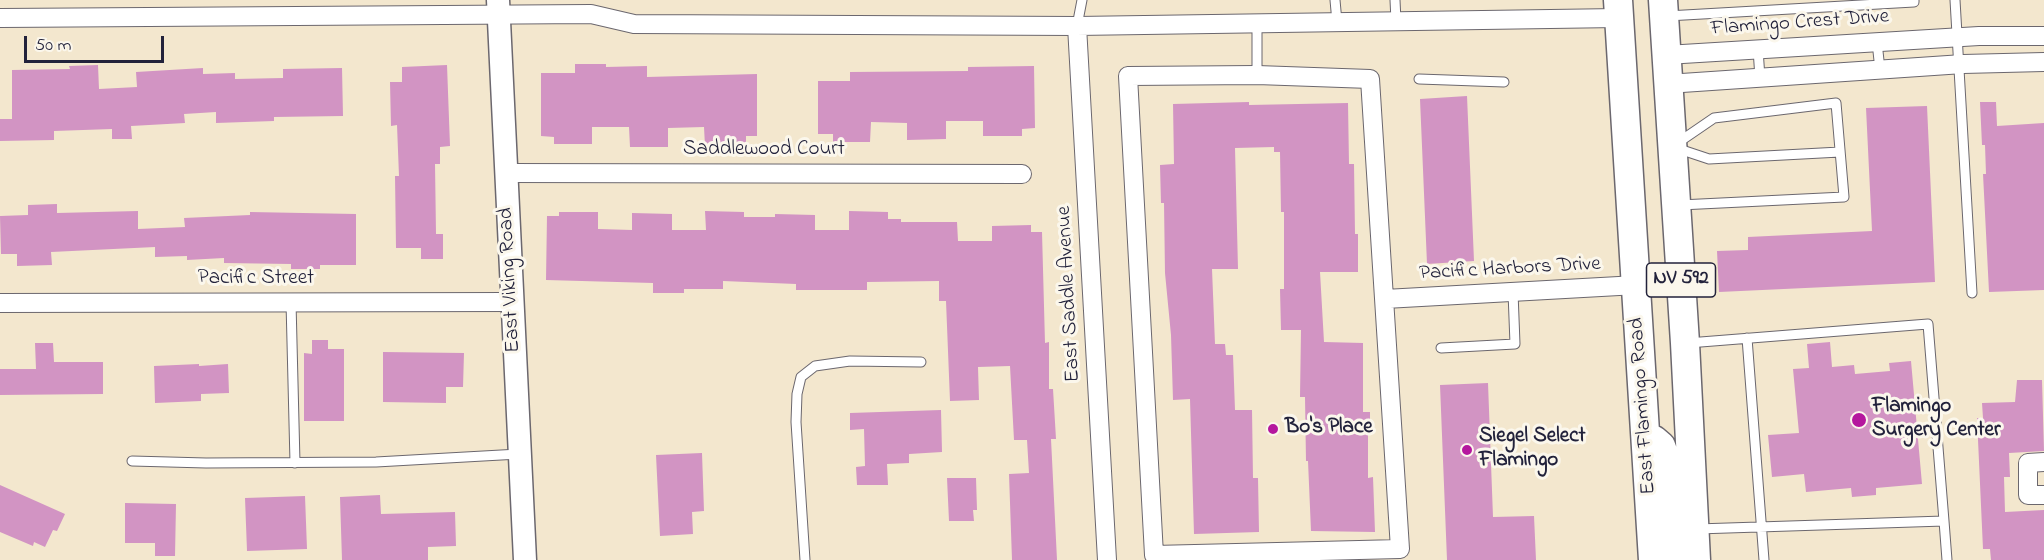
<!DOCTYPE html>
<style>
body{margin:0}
#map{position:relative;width:2044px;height:560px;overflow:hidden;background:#f3e7ce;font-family:"Indie Flower",sans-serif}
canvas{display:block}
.scale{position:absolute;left:24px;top:36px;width:140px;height:27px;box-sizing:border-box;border:3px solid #22223b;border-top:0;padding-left:8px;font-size:18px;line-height:21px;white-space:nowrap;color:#22223b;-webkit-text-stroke:4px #fbf7ec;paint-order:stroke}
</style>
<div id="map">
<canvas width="2044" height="560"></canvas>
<div class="scale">50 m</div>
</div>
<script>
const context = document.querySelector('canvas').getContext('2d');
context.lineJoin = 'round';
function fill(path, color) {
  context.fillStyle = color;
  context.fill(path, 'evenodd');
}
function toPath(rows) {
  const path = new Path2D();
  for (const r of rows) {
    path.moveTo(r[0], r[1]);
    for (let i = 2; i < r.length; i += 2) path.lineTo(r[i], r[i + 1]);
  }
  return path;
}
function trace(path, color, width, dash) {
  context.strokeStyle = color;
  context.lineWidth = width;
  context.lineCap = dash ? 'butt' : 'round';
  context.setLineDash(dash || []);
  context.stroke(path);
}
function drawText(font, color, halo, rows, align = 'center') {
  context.font = font + ' "Indie Flower",sans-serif';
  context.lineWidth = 6;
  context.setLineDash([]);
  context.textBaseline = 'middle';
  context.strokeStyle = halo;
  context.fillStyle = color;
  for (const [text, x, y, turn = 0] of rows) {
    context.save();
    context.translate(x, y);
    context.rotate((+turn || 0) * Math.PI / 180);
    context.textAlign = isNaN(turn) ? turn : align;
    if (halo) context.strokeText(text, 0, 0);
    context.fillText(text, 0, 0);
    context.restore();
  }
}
fill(toPath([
 [575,64,606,64,606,67,647,66,647,77,757,74,757,136,746,136,746,145,705,146,704,127,668,128,668,147,630,147,629,127,592,127,592,144,554,144,554,137,541,136,541,73,575,73],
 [98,65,99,89,137,87,136,72,203,68,203,74,235,73,235,79,283,78,283,69,342,68,343,116,274,117,274,121,216,123,216,112,184,114,185,123,131,126,132,139,112,139,112,129,54,131,54,140,0,141,0,119,12,119,12,70,70,69,69,66],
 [447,65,450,146,440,147,440,164,435,164,436,234,443,234,443,259,421,259,421,248,396,248,395,176,399,176,397,125,391,126,390,82,402,82,402,67],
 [1034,66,1035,128,1022,129,1022,136,983,136,983,121,946,121,946,139,907,140,907,123,871,122,870,142,833,142,833,134,818,134,818,81,850,81,850,72,968,71,968,67],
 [1467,96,1474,261,1427,264,1420,99],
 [1249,102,1249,105,1348,103,1349,164,1354,164,1355,234,1358,234,1358,272,1320,272,1324,342,1363,343,1363,412,1370,412,1370,428,1368,428,1368,478,1373,477,1375,532,1311,531,1308,461,1306,461,1305,397,1300,397,1301,330,1281,330,1280,289,1284,289,1284,212,1281,212,1280,152,1274,152,1274,147,1235,148,1238,269,1212,269,1215,344,1225,344,1226,355,1233,355,1235,410,1252,410,1253,478,1258,478,1259,532,1194,534,1190,399,1173,400,1171,335,1165,273,1164,203,1161,203,1160,165,1174,164,1173,104],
 [1980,102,1996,102,1997,126,2044,123,2044,290,1989,292,1983,174,1986,174,1985,145,1982,145],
 [1927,106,1935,282,1719,292,1717,251,1748,250,1748,237,1872,231,1866,108],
 [57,204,57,213,138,211,138,229,185,227,184,218,250,215,250,212,356,214,356,265,320,265,320,269,291,269,291,264,224,263,224,258,187,260,187,256,155,257,155,247,51,252,52,265,17,266,17,254,1,254,0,216,28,215,28,205],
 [705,211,744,212,744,217,775,217,775,214,815,215,815,230,849,230,849,211,888,212,888,219,901,219,901,222,957,222,958,241,992,241,992,226,1031,225,1031,232,1042,232,1045,343,1049,342,1049,389,1053,389,1056,439,1051,439,1057,560,1012,560,1009,474,1029,473,1027,440,1014,440,1010,366,978,367,979,400,950,401,946,301,939,301,939,281,867,282,867,290,796,290,796,284,723,281,723,289,684,289,684,293,653,293,653,283,546,280,547,216,559,216,559,212,598,212,598,229,632,230,632,213,672,214,672,230,706,230],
 [312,340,328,340,328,349,344,349,344,421,304,421,304,353,312,354],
 [1830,342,1832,367,1854,365,1855,374,1890,371,1889,363,1911,361,1922,484,1876,488,1876,495,1852,497,1851,488,1806,492,1804,474,1772,477,1768,435,1799,433,1793,369,1809,368,1807,344],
 [35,343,53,343,54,362,103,362,103,394,0,395,0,369,36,369],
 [383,352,464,353,463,387,446,387,446,403,383,402],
 [199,364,199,366,228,364,229,393,201,394,201,401,155,403,154,366],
 [2017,380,2042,380,2044,451,2009,453,2010,477,2004,477,2005,512,2044,510,2044,560,1991,560,1990,549,1983,549,1977,418,1983,418,1982,403,2015,402],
 [1488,383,1493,517,1534,516,1536,560,1447,560,1440,385],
 [941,410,942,452,909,454,909,463,887,464,888,485,857,485,856,467,865,466,864,429,850,430,850,413],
 [702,453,704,511,692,512,693,534,660,536,656,455],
 [947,478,976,478,977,510,973,510,974,521,949,521],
 [0,485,65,514,57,531,53,530,45,547,34,542,33,546,0,532],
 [380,495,381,514,455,512,456,546,428,547,428,560,342,560,340,497],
 [305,496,307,549,247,551,245,498],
 [125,503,176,504,175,556,155,556,155,543,125,543]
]), '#d294c3');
const service = toPath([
 [1335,0,1337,22],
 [1395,0,1396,21],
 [1955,0,1972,293],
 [1667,16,1914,2,1914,0],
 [1077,26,1082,0],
 [1877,42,1880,70],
 [1758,49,1760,78],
 [1257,75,1257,23],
 [1419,79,1504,82],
 [1676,144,1714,118,1836,103,1844,197,1680,205],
 [1676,148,1709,159,1840,152],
 [291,302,295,463],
 [1747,338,1764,560],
 [1688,343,1928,324,1944,521,1697,529],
 [1441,348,1515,344,1513,292],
 [132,461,206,463,376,462,519,454],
 [1944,521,1947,560],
 [805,560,796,422,797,394,801,377,815,366,850,361,921,362]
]);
const minor = toPath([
 [0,18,591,14,634,24,1077,26,1618,18],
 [1077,26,1107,560],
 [1666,55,1979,36,2044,36],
 [1257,75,1370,79,1400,549,1154,555,1128,76,1257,75],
 [1667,84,1963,64,2044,62],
 [506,173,1022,174],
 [1385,299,1637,285],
 [0,303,512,302],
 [2044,462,2028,463,2028,495,2044,495]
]);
const tertiary = toPath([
 [498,0,525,560]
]);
const primary = toPath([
 [1618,0,1653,560],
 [1663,0,1685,343,1696,560],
 [1654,440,1661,446,1667,462,1676,554]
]);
trace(service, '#6b676e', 11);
trace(minor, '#6b676e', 20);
trace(tertiary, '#6b676e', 25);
trace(primary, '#6b676e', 31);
trace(service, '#fff', 9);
trace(minor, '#fff', 18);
trace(tertiary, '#fff', 22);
trace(primary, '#fff', 28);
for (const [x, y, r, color] of [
 [1859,420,8,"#b5179e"],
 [1273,429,6,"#b5179e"],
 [1467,450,6,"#b5179e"]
]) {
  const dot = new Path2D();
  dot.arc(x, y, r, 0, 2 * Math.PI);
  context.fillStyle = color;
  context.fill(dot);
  trace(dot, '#fbf7ec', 2);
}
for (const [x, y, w] of [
 [1681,280,69]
]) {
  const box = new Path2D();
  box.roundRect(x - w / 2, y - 17, w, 34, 4.5);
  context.fillStyle = '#fbf7ec';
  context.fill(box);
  trace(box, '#22223b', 1.5);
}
drawText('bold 20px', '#22223b', null, [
 ["NV 592",1681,280]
]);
drawText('21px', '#22223b', '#fbf7ec', [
 ["Flamingo Crest Drive",1800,24,-4],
 ["Saddlewood Court",764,151],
 ["Pacific Harbors Drive",1510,270,-3],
 ["Pacific Street",256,280],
 ["East Viking Road",511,280,-93],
 ["East Saddle Avenue",1070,294,-93],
 ["East Flamingo Road",1644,406,-94]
]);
drawText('bold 21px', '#22223b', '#fbf7ec', [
 ["Flamingo",1872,408],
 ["Surgery Center",1872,432],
 ["Bo's Place",1285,429],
 ["Siegel Select",1479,438],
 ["Flamingo",1479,462]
], 'left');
</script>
